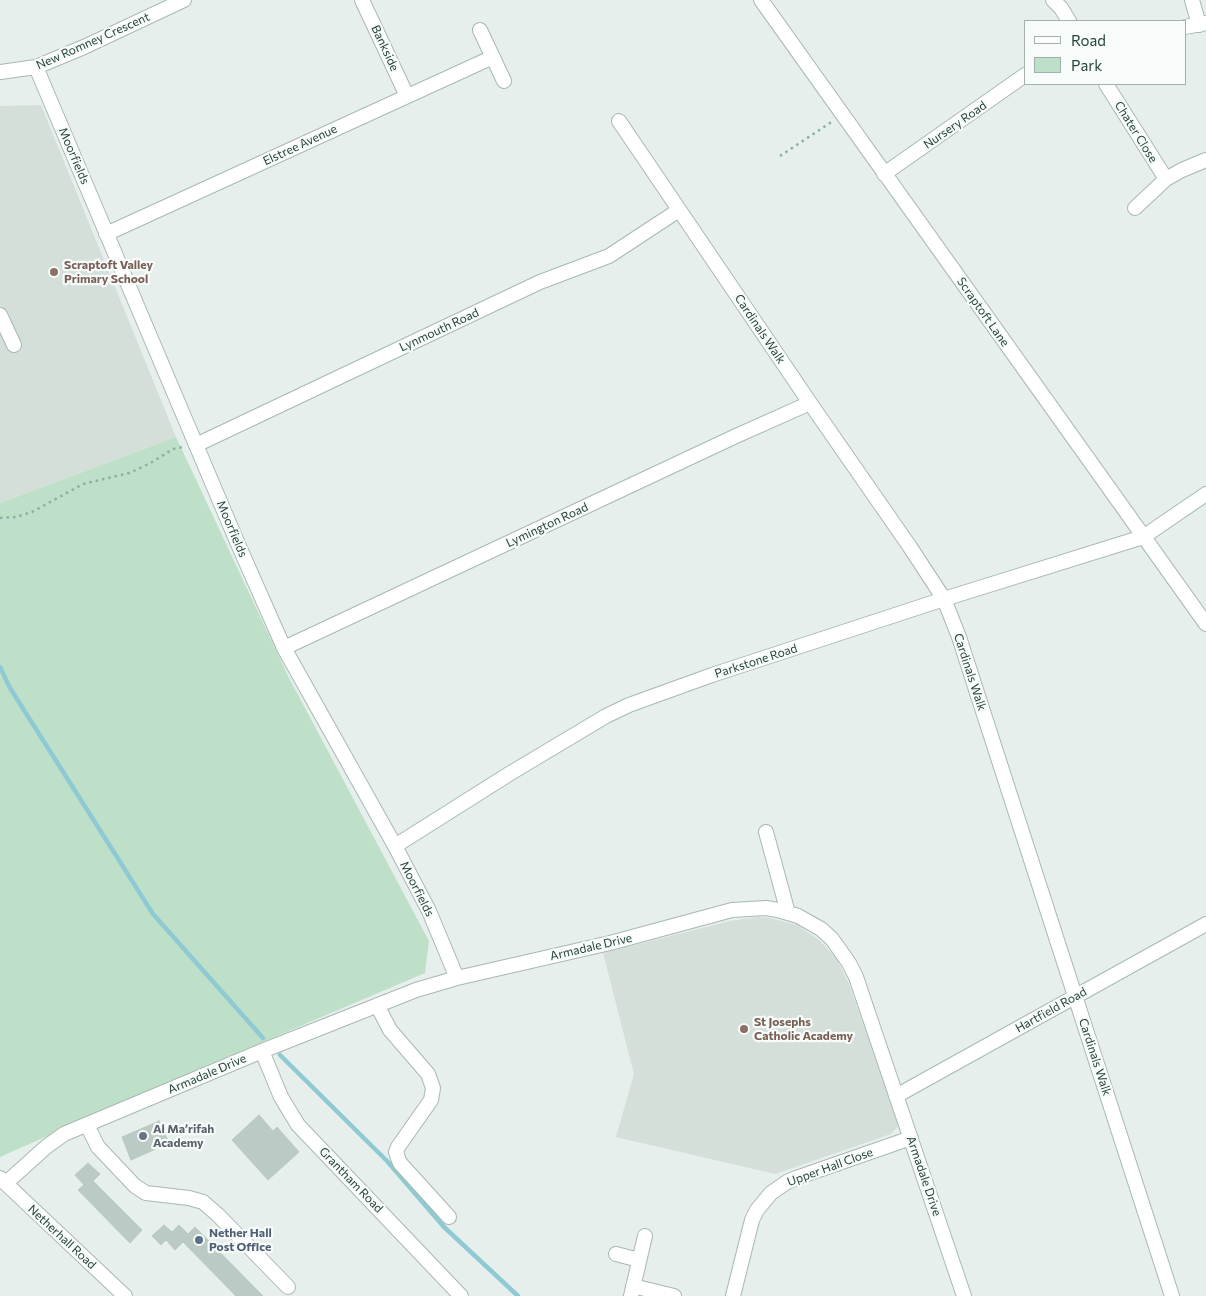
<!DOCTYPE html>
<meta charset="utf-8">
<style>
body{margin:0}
#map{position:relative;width:1206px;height:1296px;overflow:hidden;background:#e6efeb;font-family:Commissioner,sans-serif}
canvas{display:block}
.legend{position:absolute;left:1024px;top:20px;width:162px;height:65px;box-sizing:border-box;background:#f7fbf9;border:1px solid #a3b1ad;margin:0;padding:6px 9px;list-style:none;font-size:15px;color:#24423a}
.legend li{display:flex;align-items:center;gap:10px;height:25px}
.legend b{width:25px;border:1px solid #a3b1ad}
</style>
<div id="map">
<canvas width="1206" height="1296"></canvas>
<ul class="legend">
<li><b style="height:6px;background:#fff"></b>Road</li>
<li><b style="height:14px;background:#bfe0c8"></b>Park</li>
</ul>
</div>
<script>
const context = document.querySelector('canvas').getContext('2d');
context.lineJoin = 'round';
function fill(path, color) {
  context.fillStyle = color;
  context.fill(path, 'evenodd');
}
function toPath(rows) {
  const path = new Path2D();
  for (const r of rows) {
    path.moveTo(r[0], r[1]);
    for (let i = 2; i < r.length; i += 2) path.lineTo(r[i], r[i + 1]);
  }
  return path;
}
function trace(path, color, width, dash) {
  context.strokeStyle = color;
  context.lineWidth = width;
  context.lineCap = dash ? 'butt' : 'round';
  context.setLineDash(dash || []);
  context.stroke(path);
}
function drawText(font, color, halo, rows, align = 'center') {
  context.font = font + ' Commissioner,sans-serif';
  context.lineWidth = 4.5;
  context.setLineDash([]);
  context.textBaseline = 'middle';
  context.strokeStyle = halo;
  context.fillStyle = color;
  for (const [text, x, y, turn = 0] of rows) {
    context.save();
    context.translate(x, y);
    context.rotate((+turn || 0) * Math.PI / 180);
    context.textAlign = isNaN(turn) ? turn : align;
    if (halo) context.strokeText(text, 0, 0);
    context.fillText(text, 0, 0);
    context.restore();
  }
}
fill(toPath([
 [41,105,176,437,0,503,0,106],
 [757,917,770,918,797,925,819,940,837,959,849,984,899,1125,891,1134,775,1174,616,1137,634,1074,603,953,730,921]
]), '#d4dfda');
fill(toPath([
 [176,437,289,678,429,941,425,973,204,1067,0,1157,0,503]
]), '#bfe0c8');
trace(toPath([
 [0,667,10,688,153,914,263,1038],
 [280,1055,387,1161,444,1227,518,1296]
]), '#8ec9d4', 4.5);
const building = toPath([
 [259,1115,273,1131,277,1127,299,1152,268,1180,232,1140,259,1115],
 [159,1121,169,1143,131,1160,122,1137,159,1121],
 [88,1163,100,1174,93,1181,142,1230,130,1243,78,1190,84,1185,75,1175,88,1163],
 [164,1225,172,1232,179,1225,188,1234,195,1227,263,1296,236,1296,183,1242,175,1250,166,1240,161,1245,152,1236,164,1225]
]);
fill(building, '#bbcac4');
trace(building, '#b8c9c2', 1);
const minor = toPath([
 [362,0,407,96],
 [761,0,1206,624],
 [1053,0,1061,8,1069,21],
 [1192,0,1199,25],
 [1185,27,1206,23],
 [480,30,504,81],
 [36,67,238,544,284,648,395,846,429,911,457,978],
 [0,72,36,67,84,47,184,0],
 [1106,84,1166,179],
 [619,121,810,403,910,547,944,599,959,637,1172,1296],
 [884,174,1025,75],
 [1135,208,1166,179,1182,170,1206,160],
 [106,234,493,57],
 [0,315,14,345],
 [196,445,540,282,609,256,679,210],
 [284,648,736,436,810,403],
 [766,832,788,913],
 [395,846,509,774,606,716,629,705,712,675,944,599,1143,537,1206,494],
 [377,1005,390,1030,428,1074,433,1088,431,1100,398,1147,396,1152,398,1158,400,1163,449,1217],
 [262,1051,281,1097,298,1125,461,1296],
 [896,1096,1206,924],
 [87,1125,98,1147,135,1186,146,1193,189,1198,203,1202,218,1215,288,1287],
 [0,1178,125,1296],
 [6,1183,46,1147,64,1134,262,1051,416,990,457,978,610,943,732,910,766,908,778,910,798,916,821,929,832,939,849,963,856,977,964,1296],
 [616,1254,639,1260],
 [633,1286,674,1296],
 [631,1296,645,1236],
 [733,1296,752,1220,757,1210,771,1193,787,1182,796,1178,911,1138]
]);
trace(minor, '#a8b8b2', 16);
trace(toPath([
 [780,156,833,121],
 [0,518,16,517,32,512,83,484,129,473,149,464,173,449,183,447]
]), '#86b3a5', 2.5, [2.5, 4]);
trace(minor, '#fff', 14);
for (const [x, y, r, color] of [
 [54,272,5,"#8d6e63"],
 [744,1029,5,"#8d6e63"],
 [143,1136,5,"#6b7280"],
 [199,1240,5,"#5c6f8a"]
]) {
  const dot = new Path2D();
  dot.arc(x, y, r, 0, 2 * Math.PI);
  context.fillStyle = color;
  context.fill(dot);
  trace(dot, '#f7fbf9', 2);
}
drawText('12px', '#24423a', '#f7fbf9', [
 ["New Romney Crescent",93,41,-24],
 ["Bankside",385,48,65],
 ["Nursery Road",955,125,-35],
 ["Chater Close",1136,132,58],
 ["Elstree Avenue",300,145,-25],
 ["Moorfields",74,156,67],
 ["Scraptoft Lane",983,312,55],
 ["Cardinals Walk",760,329,56],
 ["Lynmouth Road",439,330,-25],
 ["Lymington Road",547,525,-25],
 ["Moorfields",232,529,67],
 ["Parkstone Road",756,661,-18],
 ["Cardinals Walk",970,672,72],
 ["Moorfields",417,889,63],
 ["Armadale Drive",591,947,-13],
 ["Hartfield Road",1051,1010,-29],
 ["Cardinals Walk",1095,1057,72],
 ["Armadale Drive",207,1074,-23],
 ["Upper Hall Close",830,1167,-20],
 ["Armadale Drive",924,1176,71],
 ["Grantham Road",351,1180,46],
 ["Netherhall Road",62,1237,43]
]);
drawText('bold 12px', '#785e54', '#f7fbf9', [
 ["Scraptoft Valley",64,265],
 ["Primary School",64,279],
 ["St Josephs",754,1022],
 ["Catholic Academy",754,1036]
], 'left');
drawText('bold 12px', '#5b616d', '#f7fbf9', [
 ["Al Ma’rifah",153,1129],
 ["Academy",153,1143]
], 'left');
drawText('bold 12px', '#4e5e75', '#f7fbf9', [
 ["Nether Hall",209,1233],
 ["Post Office",209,1247]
], 'left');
</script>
